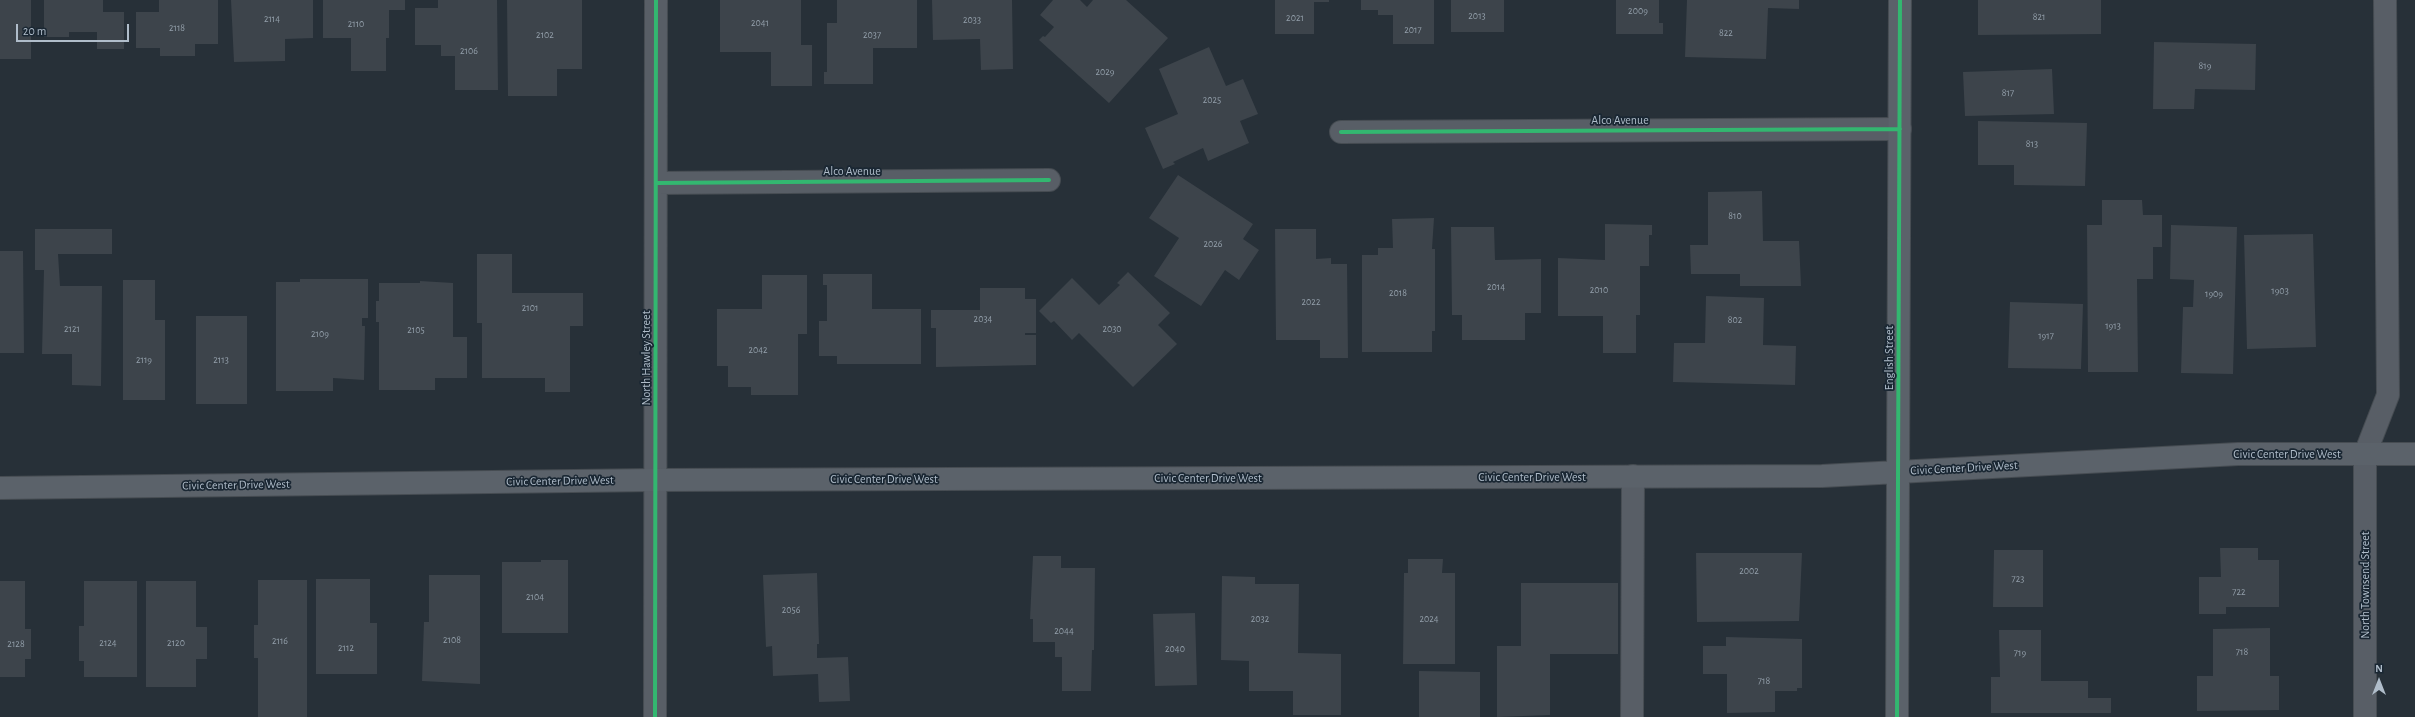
<!DOCTYPE html>
<style>
body{margin:0}
#map{position:relative;width:2415px;height:717px;overflow:hidden;background:#273038;font-family:"Alegreya Sans",sans-serif}
canvas{display:block}
.north{position:absolute;left:2359px;top:661px;width:40px;height:40px;-webkit-text-stroke:3px #1a2733;paint-order:stroke;rotate:0deg;font-size:11px;font-weight:700;line-height:16px;text-align:center;color:#b0bdca}
.north::after{content:'';display:block;margin:auto;width:14px;height:18px;background:#b0bdca;clip-path:polygon(50% 0,100% 100%,50% 72%,0 100%)}
.scale{position:absolute;left:16px;top:24px;width:113px;height:18px;box-sizing:border-box;border:2px solid #b0bdca;border-top:0;padding-left:5px;font-size:12px;line-height:14px;white-space:nowrap;color:#b0bdca;-webkit-text-stroke:3px #1a2733;paint-order:stroke}
</style>
<div id="map">
<canvas width="2415" height="717"></canvas>
<div class="north">N</div>
<div class="scale">20 m</div>
</div>
<script>
const context = document.querySelector('canvas').getContext('2d');
context.lineJoin = 'round';
function fill(path, color) {
  context.fillStyle = color;
  context.fill(path, 'evenodd');
}
function toPath(rows) {
  const path = new Path2D();
  for (const r of rows) {
    path.moveTo(r[0], r[1]);
    for (let i = 2; i < r.length; i += 2) path.lineTo(r[i], r[i + 1]);
  }
  return path;
}
function trace(path, color, width, dash) {
  context.strokeStyle = color;
  context.lineWidth = width;
  context.lineCap = dash ? 'butt' : 'round';
  context.setLineDash(dash || []);
  context.stroke(path);
}
function drawText(font, color, halo, rows, align = 'center') {
  context.font = font + ' "Alegreya Sans",sans-serif';
  context.lineWidth = 3.5;
  context.setLineDash([]);
  context.textBaseline = 'middle';
  context.strokeStyle = halo;
  context.fillStyle = color;
  for (const [text, x, y, turn = 0] of rows) {
    context.save();
    context.translate(x, y);
    context.rotate((+turn || 0) * Math.PI / 180);
    context.textAlign = isNaN(turn) ? turn : align;
    if (halo) context.strokeText(text, 0, 0);
    context.fillText(text, 0, 0);
    context.restore();
  }
}
fill(toPath([
 [0,0,31,0,31,59,0,59],
 [44,0,103,0,103,12,124,12,124,49,97,49,97,32,69,32,69,37,44,37],
 [159,0,218,0,218,44,195,44,195,56,160,56,160,48,136,48,136,12,159,12],
 [231,0,313,0,313,38,285,39,285,61,234,62],
 [323,0,405,0,405,10,389,10,389,38,386,38,386,71,351,71,351,38,323,38],
 [438,0,497,0,498,90,455,90,455,56,441,56,441,45,415,45,415,8,438,8],
 [507,0,582,0,582,69,557,69,557,96,508,96],
 [720,0,801,0,801,45,812,45,812,86,771,86,771,52,720,52],
 [837,0,917,0,917,48,873,48,873,84,824,84,824,72,827,72,827,23,837,23],
 [932,0,1012,0,1013,69,981,70,980,39,933,40],
 [1053,0,1080,0,1087,7,1093,0,1126,0,1168,38,1109,103,1039,40,1043,36,1045,37,1054,27,1040,15],
 [1275,0,1329,0,1329,2,1314,2,1314,34,1275,34],
 [1361,0,1434,0,1434,44,1393,44,1393,15,1378,15,1378,10,1361,10],
 [1451,0,1504,0,1504,32,1451,32],
 [1616,0,1659,0,1659,23,1663,23,1663,34,1616,34],
 [1687,0,1799,0,1799,9,1768,8,1766,59,1685,57],
 [1978,0,2101,0,2101,34,1978,35],
 [2154,42,2256,44,2255,90,2195,89,2194,109,2153,109],
 [1209,47,1226,86,1243,79,1258,114,1240,121,1249,143,1208,161,1203,148,1173,162,1175,164,1163,169,1145,128,1178,114,1159,69],
 [2052,69,2054,114,1965,116,1963,72],
 [1978,121,2087,123,2085,186,2014,185,2014,165,1978,165],
 [1178,175,1253,224,1243,239,1259,250,1239,280,1225,270,1201,306,1154,276,1179,238,1149,218],
 [1762,191,1763,241,1799,241,1801,286,1740,286,1740,274,1691,274,1690,245,1708,245,1708,192],
 [2102,200,2142,200,2143,215,2162,215,2162,247,2153,247,2153,279,2137,279,2138,372,2088,372,2087,225,2102,225],
 [1434,218,1432,249,1435,249,1435,331,1432,331,1432,352,1362,352,1362,255,1378,255,1378,248,1393,248,1392,219],
 [1605,224,1652,225,1652,235,1649,235,1649,266,1640,266,1640,315,1636,315,1636,353,1603,353,1603,316,1558,316,1558,258,1605,260],
 [2171,225,2237,227,2233,374,2181,373,2183,307,2193,307,2194,280,2170,279],
 [1451,227,1494,227,1495,260,1541,259,1541,313,1525,313,1525,340,1462,340,1462,315,1452,315],
 [35,229,112,229,112,254,58,254,60,286,102,286,101,386,72,385,72,354,42,354,44,270,35,270],
 [1275,229,1316,229,1316,259,1331,258,1331,264,1347,264,1348,358,1320,358,1320,340,1276,340],
 [2313,234,2316,347,2247,349,2244,235],
 [0,251,23,251,24,353,0,353],
 [477,254,512,254,512,293,583,293,583,326,570,326,570,392,545,392,545,378,482,378,482,323,477,323],
 [1128,272,1170,313,1158,325,1177,344,1133,387,1079,333,1072,340,1054,321,1051,323,1039,311,1072,278,1099,305,1120,285,1117,283],
 [823,274,872,274,872,309,921,309,921,364,837,364,837,356,819,356,819,321,827,321,827,285,823,285],
 [762,275,807,275,807,334,798,334,798,395,751,395,751,387,728,387,728,366,717,366,717,309,762,309],
 [300,279,368,279,368,318,362,318,362,326,365,326,364,380,333,378,333,391,276,391,276,282,300,282],
 [123,280,155,280,155,320,165,320,165,400,123,400],
 [420,281,453,283,453,337,467,337,467,378,435,378,435,390,379,390,379,322,376,322,376,301,379,301,379,283,420,283],
 [980,288,1025,288,1025,299,1036,299,1036,333,1025,333,1025,335,1036,335,1036,365,936,367,936,328,931,328,931,310,980,310],
 [1706,296,1764,298,1763,345,1796,346,1795,385,1673,382,1674,343,1705,343],
 [2010,302,2083,304,2081,369,2008,368],
 [196,316,247,316,247,404,196,404],
 [2220,548,2258,548,2258,560,2279,560,2279,607,2226,607,2226,614,2199,614,2199,577,2221,577],
 [1994,550,2043,550,2043,607,1993,607],
 [1696,553,1802,553,1799,621,1697,622],
 [1033,556,1061,556,1061,568,1095,568,1094,650,1092,650,1091,691,1062,691,1062,657,1055,657,1055,642,1033,642,1033,619,1030,619],
 [1408,559,1443,559,1442,573,1455,573,1455,664,1403,664,1404,573,1408,573],
 [541,560,568,560,568,633,502,633,502,562,541,562],
 [817,573,819,644,817,644,817,658,848,657,850,701,819,702,818,674,773,676,772,646,766,647,763,575],
 [429,575,480,575,480,684,422,681,424,622,429,622],
 [1222,576,1255,577,1255,584,1299,584,1298,653,1341,654,1341,715,1293,715,1293,691,1249,691,1249,661,1221,660],
 [316,579,370,579,370,623,377,623,377,674,316,674],
 [258,580,307,580,307,717,258,717,258,658,254,658,254,625,258,625],
 [0,581,25,581,25,629,31,629,31,659,25,659,25,677,0,677],
 [84,581,137,581,137,677,84,677,84,661,79,661,79,626,84,626],
 [146,581,196,581,196,627,207,627,207,659,196,659,196,687,146,687],
 [1521,583,1618,583,1618,654,1550,654,1550,715,1497,717,1497,646,1521,646],
 [1195,613,1197,685,1155,686,1153,614],
 [2270,628,2270,676,2279,676,2279,710,2197,711,2197,676,2213,676,2213,629],
 [1999,630,2041,630,2041,681,2088,681,2088,698,2111,698,2111,713,1991,713,1991,677,2000,677],
 [1726,637,1802,639,1802,688,1797,688,1797,691,1775,691,1775,712,1727,713,1727,674,1703,674,1703,646,1726,646],
 [1419,671,1480,672,1480,717,1419,717]
]), '#3d444b');
const lane = toPath([
 [2365,454,2388,395,2385,0],
 [1632,717,1633,476]
]);
const street = toPath([
 [1341,132,1900,129],
 [656,183,1049,180],
 [655,717,656,0],
 [2365,717,2365,454]
]);
const secondary = toPath([
 [0,488,655,480,1822,476,2238,454,2415,454],
 [1897,717,1900,0]
]);
trace(lane, '#464c52', 24);
trace(street, '#464c52', 24);
trace(secondary, '#464c52', 24);
trace(lane, '#585e66', 22);
trace(street, '#585e66', 22);
trace(secondary, '#5b626a', 22);
trace(toPath([
 [1341,132,1900,129],
 [656,183,1049,180],
 [655,717,656,0],
 [1897,717,1900,0]
]), '#33b770', 4);
drawText('10px', '#939faa', null, [
 ["2009",1638,11],
 ["2013",1477,16],
 ["821",2039,17],
 ["2021",1295,18],
 ["2114",272,19],
 ["2033",972,20],
 ["2041",760,23],
 ["2110",356,24],
 ["2118",177,28],
 ["2017",1413,30],
 ["822",1726,33],
 ["2102",545,35],
 ["2037",872,35],
 ["2106",469,51],
 ["819",2205,66],
 ["2029",1105,72],
 ["817",2008,93],
 ["2025",1212,100],
 ["813",2032,144],
 ["810",1735,216],
 ["2026",1213,244],
 ["2014",1496,287],
 ["2010",1599,290],
 ["1903",2280,291],
 ["2018",1398,293],
 ["1909",2214,294],
 ["2022",1311,302],
 ["2101",530,308],
 ["2034",983,319],
 ["802",1735,320],
 ["1913",2113,326],
 ["2121",72,329],
 ["2030",1112,329],
 ["2105",416,330],
 ["2109",320,334],
 ["1917",2046,336],
 ["2042",758,350],
 ["2119",144,360],
 ["2113",221,360],
 ["2002",1749,571],
 ["723",2018,579],
 ["722",2239,592],
 ["2104",535,597],
 ["2056",791,610],
 ["2032",1260,619],
 ["2024",1429,619],
 ["2044",1064,631],
 ["2108",452,640],
 ["2116",280,641],
 ["2124",108,643],
 ["2120",176,643],
 ["2128",16,644],
 ["2112",346,648],
 ["2040",1175,649],
 ["718",2242,652],
 ["719",2020,653],
 ["718",1764,681]
]);
drawText('12px', '#b0bdca', '#1a2733', [
 ["Alco Avenue",1620,120],
 ["Alco Avenue",852,171],
 ["North Hawley Street",646,358,-90],
 ["English Street",1889,358,-90],
 ["Civic Center Drive West",2287,454],
 ["Civic Center Drive West",1964,468,-3],
 ["Civic Center Drive West",1532,477],
 ["Civic Center Drive West",1208,478],
 ["Civic Center Drive West",884,479],
 ["Civic Center Drive West",560,481,-1],
 ["Civic Center Drive West",236,485,-1],
 ["North Townsend Street",2365,585,-90]
]);
</script>
